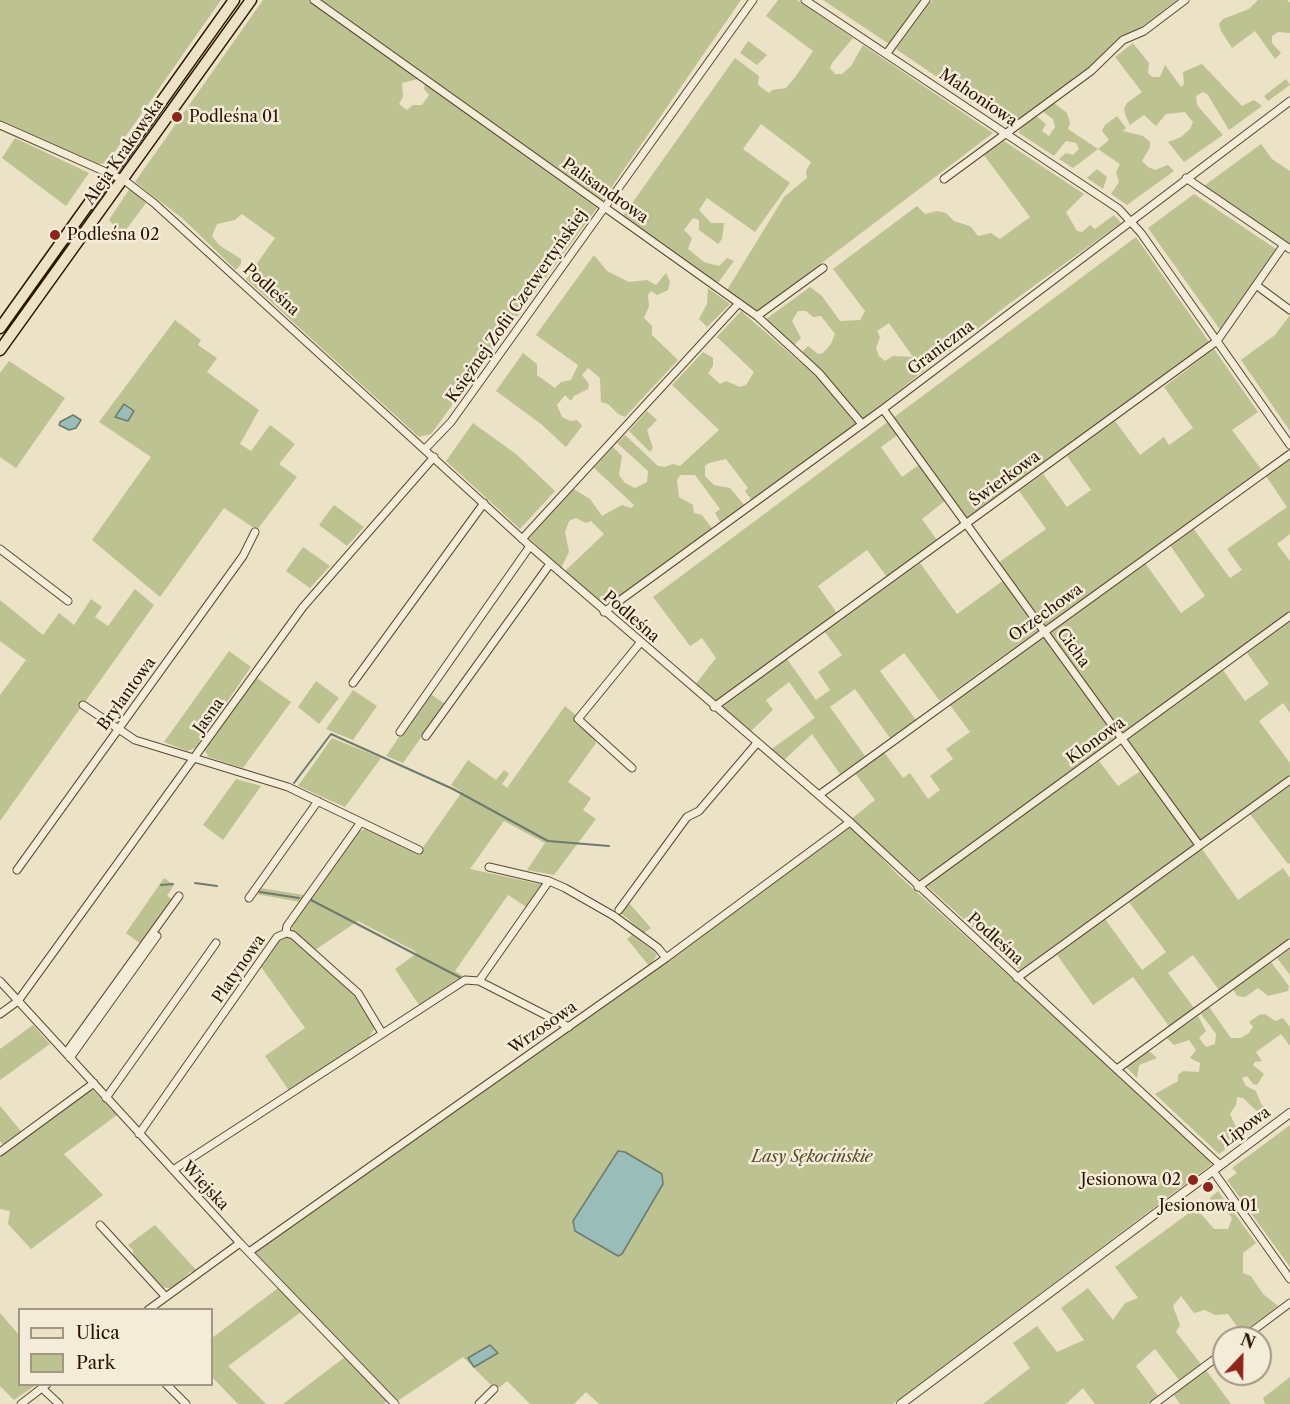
<!DOCTYPE html>
<meta charset="utf-8">
<style>
body{margin:0}
#map{position:relative;width:1290px;height:1404px;overflow:hidden;background:#ece2c5;font-family:"Libre Caslon Text",serif}
canvas{display:block}
.legend{position:absolute;left:18px;top:1308px;width:195px;height:78px;box-sizing:border-box;background:#f3ecd9;border:2px solid #a39682;margin:0;padding:8px 10px;list-style:none;font-size:18px;color:#2c1600}
.legend li{display:flex;align-items:center;gap:12px;height:30px}
.legend b{width:30px;border:2px solid #a39682}
.north{position:absolute;left:1212px;top:1326px;width:60px;height:60px;box-sizing:border-box;background:#f3ecd9;border:2px solid #a39682;border-radius:50%;rotate:22deg;font-size:16px;font-weight:700;line-height:24px;text-align:center;color:#2c1600}
.north::after{content:'';display:block;margin:auto;width:21px;height:27px;background:#8f2418;clip-path:polygon(50% 0,100% 100%,50% 72%,0 100%)}
</style>
<div id="map">
<canvas width="1290" height="1404"></canvas>
<ul class="legend">
<li><b style="height:8px;background:#ece2c5"></b>Ulica</li>
<li><b style="height:16px;background:#bdc291"></b>Park</li>
</ul>
<div class="north">N</div>
</div>
<script>
const context = document.querySelector('canvas').getContext('2d');
context.lineJoin = 'round';
function fill(path, color) {
  context.fillStyle = color;
  context.fill(path, 'evenodd');
}
function toPath(rows) {
  const path = new Path2D();
  for (const r of rows) {
    path.moveTo(r[0], r[1]);
    for (let i = 2; i < r.length; i += 2) path.lineTo(r[i], r[i + 1]);
  }
  return path;
}
function trace(path, color, width, dash) {
  context.strokeStyle = color;
  context.lineWidth = width;
  context.lineCap = dash ? 'butt' : 'round';
  context.setLineDash(dash || []);
  context.stroke(path);
}
function drawText(font, color, halo, rows, align = 'center') {
  context.font = font + ' "Libre Caslon Text",serif';
  context.lineWidth = 5;
  context.setLineDash([]);
  context.textBaseline = 'middle';
  context.strokeStyle = halo;
  context.fillStyle = color;
  for (const [text, x, y, turn = 0] of rows) {
    context.save();
    context.translate(x, y);
    context.rotate((+turn || 0) * Math.PI / 180);
    context.textAlign = isNaN(turn) ? turn : align;
    if (halo) context.strokeText(text, 0, 0);
    context.fillText(text, 0, 0);
    context.restore();
  }
}
fill(toPath([
 [0,0,221,0,107,163,98,164,0,121],
 [263,0,310,0,418,79,402,83,403,97,399,104,407,110,413,105,422,105,429,95,424,89,425,84,597,208,431,434,419,437,246,279,275,238,242,214,235,220,217,224,212,236,219,245,241,259,241,264,236,270,182,218,135,182],
 [320,0,741,0,602,201],
 [778,0,797,0,853,38,832,63,830,68,835,74,842,74,851,66,863,45,993,133,757,312,727,290,784,197,807,178,806,171,811,162,761,124,743,149,790,183,755,232,707,198,699,210,711,223,724,223,722,239,718,244,699,230,699,220,693,218,684,230,692,238,688,249,704,262,719,266,727,258,734,261,718,283,623,216,735,58,759,76,758,85,769,93,772,90,786,88,796,76,813,51,766,16],
 [823,0,921,0,889,44],
 [932,0,1177,0,1010,127,896,49],
 [1258,0,1287,0,1290,3,1290,33,1278,32,1272,36,1272,43,1281,53,1275,59,1255,31,1232,48,1221,31,1219,24,1223,19,1249,9],
 [748,41,767,55,757,65,740,53],
 [1133,43,1149,63,1148,73,1152,77,1160,77,1165,65,1181,87,1184,84,1183,72,1202,64,1242,106,1254,100,1262,106,1229,130,1208,95,1203,92,1196,96,1197,105,1223,135,1184,162,1168,142,1181,137,1190,129,1193,122,1185,112,1166,114,1156,126,1144,115,1130,125,1126,117,1124,109,1127,103,1142,92,1115,57],
 [1286,79,1290,85,1268,101,1264,96],
 [1054,103,1067,113,1070,123,1068,129,1098,149,1109,140,1102,131,1105,125,1117,116,1126,128,1123,131,1143,136,1150,142,1150,147,1142,161,1148,167,1155,170,1168,165,1174,171,1127,205,1111,194,1119,182,1116,172,1120,164,1098,149,1073,168,1059,159,1066,153,1073,155,1079,149,1076,143,1066,141,1054,156,1019,133,1020,129,1036,116,1046,124,1042,131,1049,136,1055,127,1053,119,1042,111],
 [15,138,89,173,66,206,2,158],
 [1004,141,1084,194,1066,212,1077,231,1082,232,1090,225,1095,229,1114,215,1121,223,1006,306,939,359,933,350,924,357,930,366,863,419,823,372,802,352,808,346,818,354,823,353,831,344,835,334,821,316,813,317,806,311,798,311,792,321,801,338,794,345,766,319,810,287,822,296,840,321,860,320,865,311,833,269,917,206,925,214,937,211,946,213,954,221,970,226,978,236,991,233,1000,239,1030,217,984,155],
 [889,323,913,357,893,356,885,361,879,356,876,348,880,337,877,331],
 [1261,144,1272,159,1290,171,1290,245,1204,186],
 [1097,169,1107,177,1103,189,1087,178],
 [130,188,146,203,122,235,109,220],
 [1194,194,1276,249,1221,331,1148,228],
 [1136,237,1209,342,967,519,893,418],
 [594,255,607,271,629,282,647,280,656,285,666,273,670,282,668,290,657,295,651,291,648,295,649,306,644,318,652,326,652,335,678,360,625,417,618,414,608,404,601,402,600,378,588,368,582,375,589,384,588,389,574,396,571,401,565,395,557,405,562,417,570,421,577,420,582,426,566,447,541,424,496,391,523,353,537,364,537,375,555,388,561,382,571,380,578,365,536,335],
 [708,288,730,304,707,327,699,319,707,304],
 [741,311,816,376,856,424,753,502,745,491,748,488,726,459,709,463,705,466,705,476,714,485,730,488,746,507,722,525,715,513,720,509,695,475,680,475,677,480,679,497,693,505,694,513,702,515,714,531,605,607,565,571,604,534,591,521,586,523,576,518,569,521,565,532,569,552,561,568,529,538,574,489,590,499,602,516,622,505,631,508,634,505,594,468,613,447,622,456,619,475,625,483,635,488,647,482,648,471,617,443,625,435,658,466,665,467,673,464,680,466,719,430,672,385,703,352,713,358,713,366,708,373,720,384,726,381,740,387,746,385,754,372,717,337],
 [1290,315,1290,431,1241,360,1275,335],
 [175,320,201,340,198,345,217,358,207,372,259,410,240,444,251,451,270,425,295,444,279,464,297,477,257,530,224,508,160,597,92,540,151,457,99,422],
 [1214,349,1258,412,1232,430,1261,469,1044,627,998,563,1046,529,1019,491,1043,474,1067,507,1091,490,1067,456,1115,421,1140,455,1164,437,1169,445,1193,428,1164,387],
 [9,361,65,398,16,468,0,457,0,373],
 [647,411,657,420,647,430,653,448,650,452,629,431],
 [889,421,899,434,881,447,902,477,920,464,946,500,922,519,937,540,887,577,867,550,818,586,837,613,715,702,695,685,716,658,702,638,690,646,653,597],
 [473,423,516,454,555,491,520,529,446,461],
 [1290,459,1290,534,1277,544,1290,561,1290,611,1122,733,1048,633,1145,563,1181,613,1205,596,1170,545,1193,528,1230,578,1242,570,1227,549,1287,507,1266,476],
 [334,505,364,527,347,546,319,525],
 [303,547,330,566,310,588,286,571],
 [920,563,957,614,1004,580,1040,629,940,701,904,653,880,671,916,720,890,738,855,689,830,707,865,756,840,774,812,734,783,761,770,750,815,718,789,682,766,700,773,710,750,732,721,708,787,659,816,700,830,690,818,672,842,655,825,632],
 [135,589,154,605,0,821,0,695,26,660,0,641,0,600,43,635,59,613,74,625,91,599,102,607,95,617,108,626],
 [1290,621,1290,713,1283,703,1259,721,1290,763,1290,775,1199,841,1126,741,1223,670,1245,701,1269,684,1247,653],
 [1046,636,1117,737,920,880,851,819,875,800,855,773,884,752,903,778,910,773,928,799,940,790,930,776,953,759,946,749,970,732,950,705],
 [229,651,251,667,195,748,187,751,164,742],
 [257,678,291,702,243,768,208,757,205,750],
 [316,681,339,698,319,724,298,707],
 [353,690,377,706,353,740,326,729],
 [429,693,445,704,403,763,386,756],
 [565,706,577,716,575,723,593,736,596,743,568,782,591,798,583,810,596,819,554,875,527,870,545,843,504,821,470,869,544,885,528,908,508,895,455,971,463,976,419,1005,395,969,417,953,411,949,358,921,315,950,293,931,291,924,358,832,368,828,419,853,462,792,451,785,468,760,496,780,504,770,509,774,502,784,507,788],
 [332,738,381,758,345,807,298,786],
 [1099,761,1118,786,1142,770,1196,843,1020,970,926,885],
 [236,779,261,786,223,840,203,825],
 [1290,785,1290,863,1288,864,1250,814],
 [851,826,898,875,1201,1150,1212,1164,893,1404,599,1404,586,1392,574,1404,530,1404,507,1381,500,1387,493,1387,463,1357,396,1402,253,1251,569,1030],
 [1202,849,1238,900,1283,868,1290,878,1290,938,1219,990,1193,955,1168,973,1194,1008,1169,1026,1133,977,1093,1005,1057,955,1105,919,1142,970,1166,952,1129,902],
 [164,878,174,885,167,896,173,900,141,944,126,933],
 [260,888,304,895,300,902,256,894],
 [628,902,651,928,644,933,621,913],
 [632,935,657,954,650,967,627,939],
 [288,936,294,937,354,994,375,1027,367,1041,290,1092,265,1056,305,1028,261,967,279,940],
 [1290,949,1290,975,1277,958],
 [1271,962,1289,986,1288,991,1268,996,1258,988,1245,997,1237,996,1233,989],
 [1209,1007,1231,1038,1241,1038,1249,1033,1253,1027,1249,1022,1259,1015,1265,1014,1275,1021,1283,1018,1290,1027,1290,1046,1281,1034,1256,1052,1262,1061,1255,1062,1253,1065,1264,1074,1257,1085,1253,1084,1247,1076,1242,1078,1246,1086,1256,1091,1261,1104,1273,1114,1266,1120,1243,1098,1237,1097,1236,1105,1230,1114,1235,1125,1240,1128,1254,1120,1260,1124,1219,1154,1155,1094,1178,1081,1178,1075,1183,1071,1199,1072,1200,1063,1190,1058,1196,1050,1189,1040,1174,1045,1167,1038,1198,1016,1206,1031,1199,1038,1206,1047,1215,1044,1216,1034,1201,1014],
 [33,1025,50,1044,0,1080,0,1049],
 [1149,1051,1157,1058,1139,1065,1137,1078,1126,1067],
 [91,1088,117,1115,64,1154,103,1195,31,1249,8,1224,10,1211,0,1209,0,1155],
 [0,1106,21,1131,3,1145,0,1141],
 [1290,1125,1290,1267,1227,1180,1237,1173,1232,1168],
 [1218,1191,1256,1243,1243,1253,1243,1273,1251,1276,1263,1294,1278,1306,1242,1333,1228,1314,1215,1315,1205,1310,1194,1313,1181,1296,1173,1306,1180,1325,1176,1332,1201,1364,1179,1380,1155,1349,1136,1366,1158,1396,1147,1404,1095,1404,1083,1388,1066,1404,983,1404,1030,1368,1013,1343,1037,1326,1057,1352,1084,1340,1061,1308,1088,1288,1113,1320,1125,1303,1138,1298,1115,1267,1196,1208,1214,1229,1228,1229,1232,1219,1230,1215,1209,1199],
 [155,1225,197,1271,190,1272,172,1289,163,1287,133,1255,133,1250,128,1245],
 [278,1288,301,1312,228,1366,266,1404,238,1404,212,1377,212,1338],
 [0,1313,19,1335,20,1384,36,1385,14,1400,0,1386],
 [345,1357,387,1401,384,1404,283,1404],
 [1206,1370,1231,1404,1180,1404,1173,1394],
 [1290,1377,1290,1404,1265,1404,1263,1398]
]), '#bdc291');
const water = toPath([
 [124,404,134,411,128,421,115,417,124,404],
 [73,415,81,420,76,428,69,430,59,425,60,422,73,415],
 [618,1151,625,1152,662,1174,663,1184,622,1254,618,1256,575,1231,573,1221,618,1151],
 [490,1345,498,1353,474,1367,468,1358,490,1345]
]);
fill(water, '#99bdb9');
trace(water, '#6d7a6f', 1.5);
trace(toPath([
 [294,783,331,734,453,789,548,841,609,846],
 [195,883,217,886],
 [161,885,173,884],
 [260,892,299,898],
 [311,900,461,978]
]), '#6d7a6f', 2);
const minor = toPath([
 [314,0,757,316,819,373,862,424],
 [805,0,1119,209,1141,233,1290,445],
 [887,53,926,0],
 [0,125,124,180,154,203,530,546,850,822,1220,1165],
 [1186,178,1290,249],
 [944,179,1091,71,1123,40,1144,31,1185,0],
 [1256,285,1290,310],
 [757,316,823,268],
 [883,409,1199,845],
 [425,449,451,422,753,0],
 [522,539,739,303],
 [0,549,68,601],
 [604,612,883,409,1290,101],
 [353,683,484,503],
 [83,705,135,740,288,787,419,850],
 [714,707,1217,341,1284,245],
 [400,732,530,546],
 [426,736,550,564],
 [632,768,578,719,640,643],
 [819,795,1290,454],
 [489,867,549,881,565,888,614,916,658,948,666,958],
 [17,870,243,556,255,532],
 [918,887,1290,616],
 [249,898,318,801],
 [619,910,687,817,699,811,757,743],
 [286,933,293,935,358,993,382,1033],
 [1017,978,1290,780],
 [0,981,240,1243,395,1404],
 [479,981,549,881],
 [0,1014,18,1001,303,607,434,457],
 [66,1053,179,896],
 [70,1058,157,936],
 [1117,1069,1290,943],
 [106,1098,216,943],
 [139,1134,277,937,286,933,287,926,361,822],
 [0,1152,94,1083],
 [173,1170,465,980,479,981,569,1027],
 [1213,1171,1290,1279],
 [100,1225,165,1296],
 [249,1252,666,958,850,822],
 [148,1310,240,1243],
 [1243,1338,1290,1303],
 [166,1384,186,1404],
 [42,1388,59,1404],
 [21,1404,47,1384],
 [479,1404,494,1389],
 [1154,1404,1224,1352]
]);
const tertiary = toPath([
 [901,1404,1290,1113]
]);
const primary = toPath([
 [0,328,234,0],
 [0,350,251,0]
]);
trace(minor, '#5c4931', 9);
trace(tertiary, '#5c4931', 10);
trace(primary, '#2c1600', 13);
trace(minor, '#f3ecd9', 7);
trace(tertiary, '#f3ecd9', 8);
trace(primary, '#ece2c5', 10);
for (const [x, y, r, color] of [
 [177,117,6,"#8f2418"],
 [55,235,6,"#8f2418"],
 [1193,1180,6,"#8f2418"],
 [1208,1187,6,"#8f2418"]
]) {
  const dot = new Path2D();
  dot.arc(x, y, r, 0, 2 * Math.PI);
  context.fillStyle = color;
  context.fill(dot);
  trace(dot, '#f3ecd9', 2);
}
drawText('16px', '#2c1600', '#f3ecd9', [
 ["Mahoniowa",978,98,34],
 ["Aleja Krakowska",124,152,-55],
 ["Palisandrowa",605,191,35],
 ["Podleśna",271,290,42],
 ["Księżnej Zofii Czetwertyńskiej",517,306,-55],
 ["Graniczna",941,348,-37],
 ["Świerkowa",1005,479,-36],
 ["Orzechowa",1046,613,-36],
 ["Podleśna",631,617,41],
 ["Cicha",1073,648,54],
 ["Brylantowa",127,694,-54],
 ["Jasna",209,716,-54],
 ["Klonowa",1096,741,-36],
 ["Podleśna",995,939,42],
 ["Platynowa",239,969,-55],
 ["Wrzosowa",543,1028,-35],
 ["Lipowa",1246,1127,-36],
 ["Wiejska",205,1186,47]
]);
drawText('16px', '#2c1600', '#f3ecd9', [
 ["Podleśna 01",189,117],
 ["Podleśna 02",67,235],
 ["Jesionowa 02",1181,1180,"right"],
 ["Jesionowa 01",1208,1206,"center"]
], 'left');
drawText('italic 16px', '#584a2c', '#f3ecd9', [
 ["Lasy Sękocińskie",812,1157]
]);
</script>
